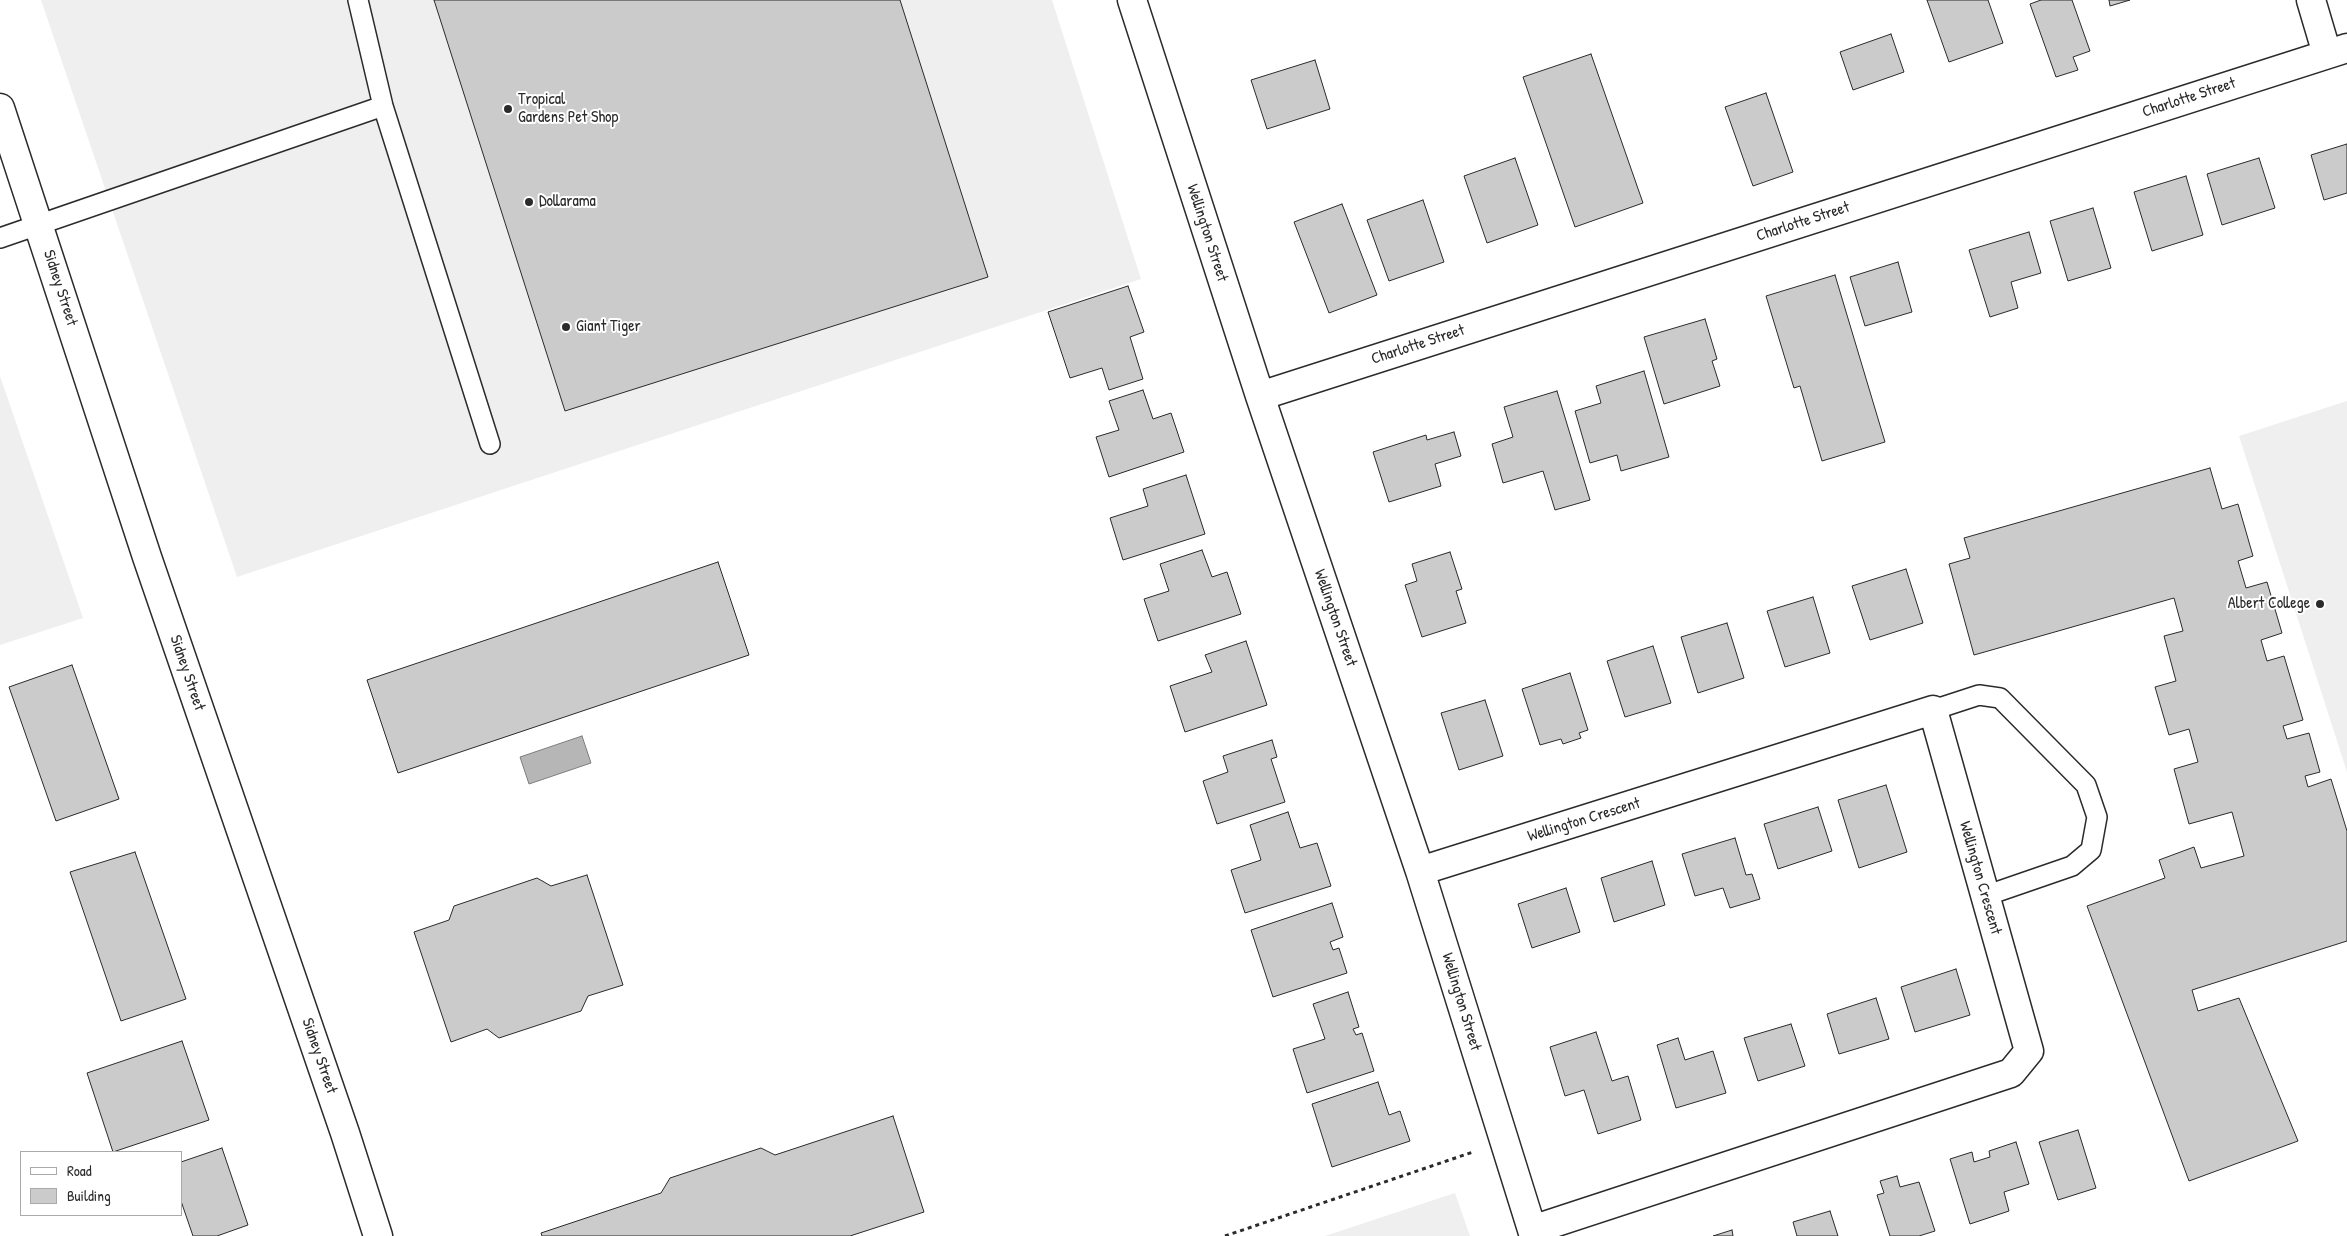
<!DOCTYPE html>
<style>
body{margin:0}
#map{position:relative;width:2347px;height:1236px;overflow:hidden;background:#fff;font-family:"Patrick Hand",sans-serif}
canvas{display:block}
.legend{position:absolute;left:20px;top:1151px;width:162px;height:65px;box-sizing:border-box;background:#fff;border:1px solid #aaa;margin:0;padding:6px 9px;list-style:none;font-size:15px;color:#2b2b2b}
.legend li{display:flex;align-items:center;gap:10px;height:25px}
.legend b{width:25px;border:1px solid #aaa}
</style>
<div id="map">
<canvas width="2347" height="1236"></canvas>
<ul class="legend">
<li><b style="height:6px;background:#fff"></b>Road</li>
<li><b style="height:14px;background:#cbcbcb"></b>Building</li>
</ul>
</div>
<script>
const context = document.querySelector('canvas').getContext('2d');
context.lineJoin = 'round';
function fill(path, color) {
  context.fillStyle = color;
  context.fill(path, 'evenodd');
}
function toPath(rows) {
  const path = new Path2D();
  for (const r of rows) {
    path.moveTo(r[0], r[1]);
    for (let i = 2; i < r.length; i += 2) path.lineTo(r[i], r[i + 1]);
  }
  return path;
}
function trace(path, color, width, dash) {
  context.strokeStyle = color;
  context.lineWidth = width;
  context.lineCap = dash ? 'butt' : 'round';
  context.setLineDash(dash || []);
  context.stroke(path);
}
function drawText(font, color, halo, rows, align = 'center') {
  context.font = font + ' "Patrick Hand",sans-serif';
  context.lineWidth = 4;
  context.setLineDash([]);
  context.textBaseline = 'middle';
  context.strokeStyle = halo;
  context.fillStyle = color;
  for (const [text, x, y, turn = 0] of rows) {
    context.save();
    context.translate(x, y);
    context.rotate((+turn || 0) * Math.PI / 180);
    context.textAlign = isNaN(turn) ? turn : align;
    if (halo) context.strokeText(text, 0, 0);
    context.fillText(text, 0, 0);
    context.restore();
  }
}
fill(toPath([
 [41,0,1052,0,1141,279,237,577],
 [0,376,83,618,0,645],
 [2347,401,2347,772,2239,436],
 [1455,1193,1470,1236,1325,1236]
]), '#efefef');
const water = toPath([
 [582,736,591,763,529,784,520,757,582,736]
]);
fill(water, '#b6b6b6');
trace(water, '#7e7e7e', 1);
const building = toPath([
 [434,0,900,0,988,277,565,411,434,0],
 [1927,0,1988,0,2003,43,1949,62,1927,0],
 [2041,0,2072,0,2090,51,2073,57,2078,70,2056,77,2030,4,2041,0],
 [2109,0,2130,0,2110,6,2109,0],
 [1891,34,1904,72,1853,90,1840,52,1891,34],
 [1591,54,1643,203,1575,227,1523,77,1591,54],
 [1315,60,1330,109,1267,129,1251,80,1315,60],
 [1766,93,1793,172,1753,186,1725,107,1766,93],
 [2347,144,2347,193,2324,200,2311,155,2347,144],
 [1515,158,1538,225,1487,243,1464,176,1515,158],
 [2259,158,2275,208,2222,225,2207,174,2259,158],
 [2186,176,2203,235,2152,251,2134,192,2186,176],
 [1423,200,1444,262,1389,281,1367,220,1423,200],
 [1342,204,1377,295,1329,313,1294,222,1342,204],
 [2093,208,2111,268,2068,281,2050,221,2093,208],
 [2029,232,2041,273,2011,282,2018,308,1990,317,1969,250,2029,232],
 [1898,262,1912,312,1865,326,1850,277,1898,262],
 [1835,275,1885,442,1822,461,1800,386,1794,388,1766,296,1835,275],
 [1128,286,1144,332,1130,337,1143,379,1109,390,1102,368,1070,378,1048,312,1128,286],
 [1705,319,1717,359,1712,361,1720,386,1664,404,1644,337,1705,319],
 [1644,371,1669,457,1621,471,1617,455,1590,463,1575,411,1601,403,1596,386,1644,371],
 [1143,390,1153,419,1171,413,1184,452,1109,477,1096,437,1119,430,1109,401,1143,390],
 [1557,391,1590,500,1555,510,1543,471,1503,483,1492,444,1513,437,1504,407,1557,391],
 [1454,432,1461,456,1435,464,1441,486,1389,502,1373,452,1426,435,1427,440,1454,432],
 [2210,468,2222,509,2238,504,2253,556,2238,561,2246,588,2267,582,2282,633,2261,640,2267,661,2284,656,2303,720,2283,726,2287,739,2309,733,2320,772,2305,776,2308,787,2331,779,2347,831,2347,941,2192,990,2198,1011,2239,998,2298,1141,2189,1181,2087,906,2165,878,2159,860,2194,847,2201,868,2244,856,2232,812,2189,824,2174,769,2198,762,2189,729,2169,735,2155,687,2176,681,2164,636,2183,631,2174,598,1974,655,1949,564,1970,558,1964,538,2210,468],
 [1186,475,1205,534,1123,560,1110,518,1148,506,1143,489,1186,475],
 [1202,550,1212,577,1227,572,1241,614,1158,641,1144,599,1169,591,1160,564,1202,550],
 [1450,552,1462,589,1456,591,1466,623,1422,637,1405,585,1417,581,1412,564,1450,552],
 [718,562,749,655,398,773,367,680,718,562],
 [1906,569,1923,623,1870,640,1852,586,1906,569],
 [1813,597,1830,653,1785,667,1767,611,1813,597],
 [1727,623,1744,678,1698,693,1681,637,1727,623],
 [1246,641,1267,705,1185,732,1170,686,1212,672,1205,655,1246,641],
 [1653,646,1671,703,1625,717,1607,661,1653,646],
 [72,665,119,799,56,821,9,687,72,665],
 [1570,673,1588,730,1579,733,1581,738,1563,744,1561,739,1540,745,1522,689,1570,673],
 [1485,700,1503,756,1459,770,1441,713,1485,700],
 [1272,740,1277,757,1271,759,1285,802,1217,824,1203,781,1228,772,1223,756,1272,740],
 [1886,785,1907,852,1859,868,1838,800,1886,785],
 [1818,807,1832,851,1778,869,1764,824,1818,807],
 [1288,812,1300,848,1317,843,1331,886,1245,913,1231,870,1261,860,1250,825,1288,812],
 [1735,838,1746,875,1752,874,1760,899,1730,908,1723,888,1695,896,1682,854,1735,838],
 [135,852,186,999,121,1021,70,872,135,852],
 [1652,861,1665,905,1614,922,1601,878,1652,861],
 [587,875,623,985,588,996,581,1011,499,1038,487,1029,451,1042,414,932,449,920,454,906,537,878,551,886,587,875],
 [1566,888,1580,932,1532,948,1518,904,1566,888],
 [1332,903,1343,937,1330,942,1333,950,1339,948,1347,973,1273,997,1251,930,1332,903],
 [1956,969,1970,1015,1915,1032,1901,987,1956,969],
 [1348,992,1359,1027,1353,1029,1356,1035,1362,1033,1374,1071,1307,1093,1293,1049,1325,1039,1313,1004,1348,992],
 [1876,998,1889,1039,1839,1054,1827,1014,1876,998],
 [1791,1024,1805,1066,1758,1081,1744,1038,1791,1024],
 [1596,1032,1612,1081,1628,1076,1641,1120,1598,1134,1584,1090,1565,1096,1550,1047,1596,1032],
 [1678,1038,1685,1060,1713,1051,1726,1093,1676,1108,1657,1045,1678,1038],
 [182,1041,209,1120,113,1152,87,1073,182,1041],
 [1378,1082,1389,1115,1400,1111,1410,1141,1332,1167,1312,1104,1378,1082],
 [893,1116,924,1212,850,1236,542,1236,541,1233,661,1193,670,1178,761,1148,775,1155,893,1116],
 [2078,1130,2096,1188,2058,1200,2039,1142,2078,1130],
 [2016,1142,2029,1184,2004,1192,2009,1211,1970,1224,1950,1159,1972,1152,1974,1162,1990,1157,1989,1151,2016,1142],
 [222,1148,248,1225,217,1236,193,1236,181,1201,181,1162,222,1148],
 [1897,1176,1900,1187,1919,1182,1935,1231,1919,1236,1890,1236,1877,1195,1884,1193,1880,1181,1897,1176],
 [1830,1211,1838,1236,1797,1236,1793,1222,1830,1211],
 [1732,1230,1733,1236,1713,1236,1732,1230]
]);
fill(building, '#cbcbcb');
trace(building, '#2b2b2b', 1);
const service = toPath([
 [358,0,383,106,490,444],
 [0,238,383,106],
 [1933,710,1979,695,2000,698,2086,785,2097,817,2091,850,2072,866,1985,896]
]);
const minor = toPath([
 [1132,0,1260,396,1420,871,1534,1236],
 [2311,0,2327,54],
 [1260,396,2347,48],
 [1420,871,1933,710,2029,1051,2011,1073,1532,1230]
]);
const secondary = toPath([
 [0,108,147,557,345,1133,378,1236]
]);
trace(service, '#2b2b2b', 22);
trace(minor, '#2b2b2b', 31);
trace(secondary, '#2b2b2b', 31);
trace(toPath([
 [1225,1236,1473,1152]
]), '#2b2b2b', 3, [4, 4]);
trace(service, '#fff', 19);
trace(minor, '#fff', 28);
trace(secondary, '#fff', 28);
for (const [x, y, r, color] of [
 [508,109,5,"#2b2b2b"],
 [529,202,5,"#2b2b2b"],
 [566,327,5,"#2b2b2b"],
 [2320,604,5,"#2b2b2b"]
]) {
  const dot = new Path2D();
  dot.arc(x, y, r, 0, 2 * Math.PI);
  context.fillStyle = color;
  context.fill(dot);
  trace(dot, '#fff', 2);
}
drawText('16px', '#2b2b2b', '#fff', [
 ["Charlotte Street",2189,98,-18],
 ["Charlotte Street",1803,222,-18],
 ["Wellington Street",1207,233,72],
 ["Sidney Street",60,288,72],
 ["Charlotte Street",1418,345,-18],
 ["Wellington Street",1335,618,71],
 ["Sidney Street",187,673,71],
 ["Wellington Crescent",1584,820,-17],
 ["Wellington Crescent",1980,878,74],
 ["Wellington Street",1461,1002,73],
 ["Sidney Street",319,1056,71]
]);
drawText('16px', '#2b2b2b', '#fff', [
 ["Tropical",518,100],
 ["Gardens Pet Shop",518,118],
 ["Dollarama",539,202],
 ["Giant Tiger",576,327],
 ["Albert College",2310,604,"right"]
], 'left');
</script>
